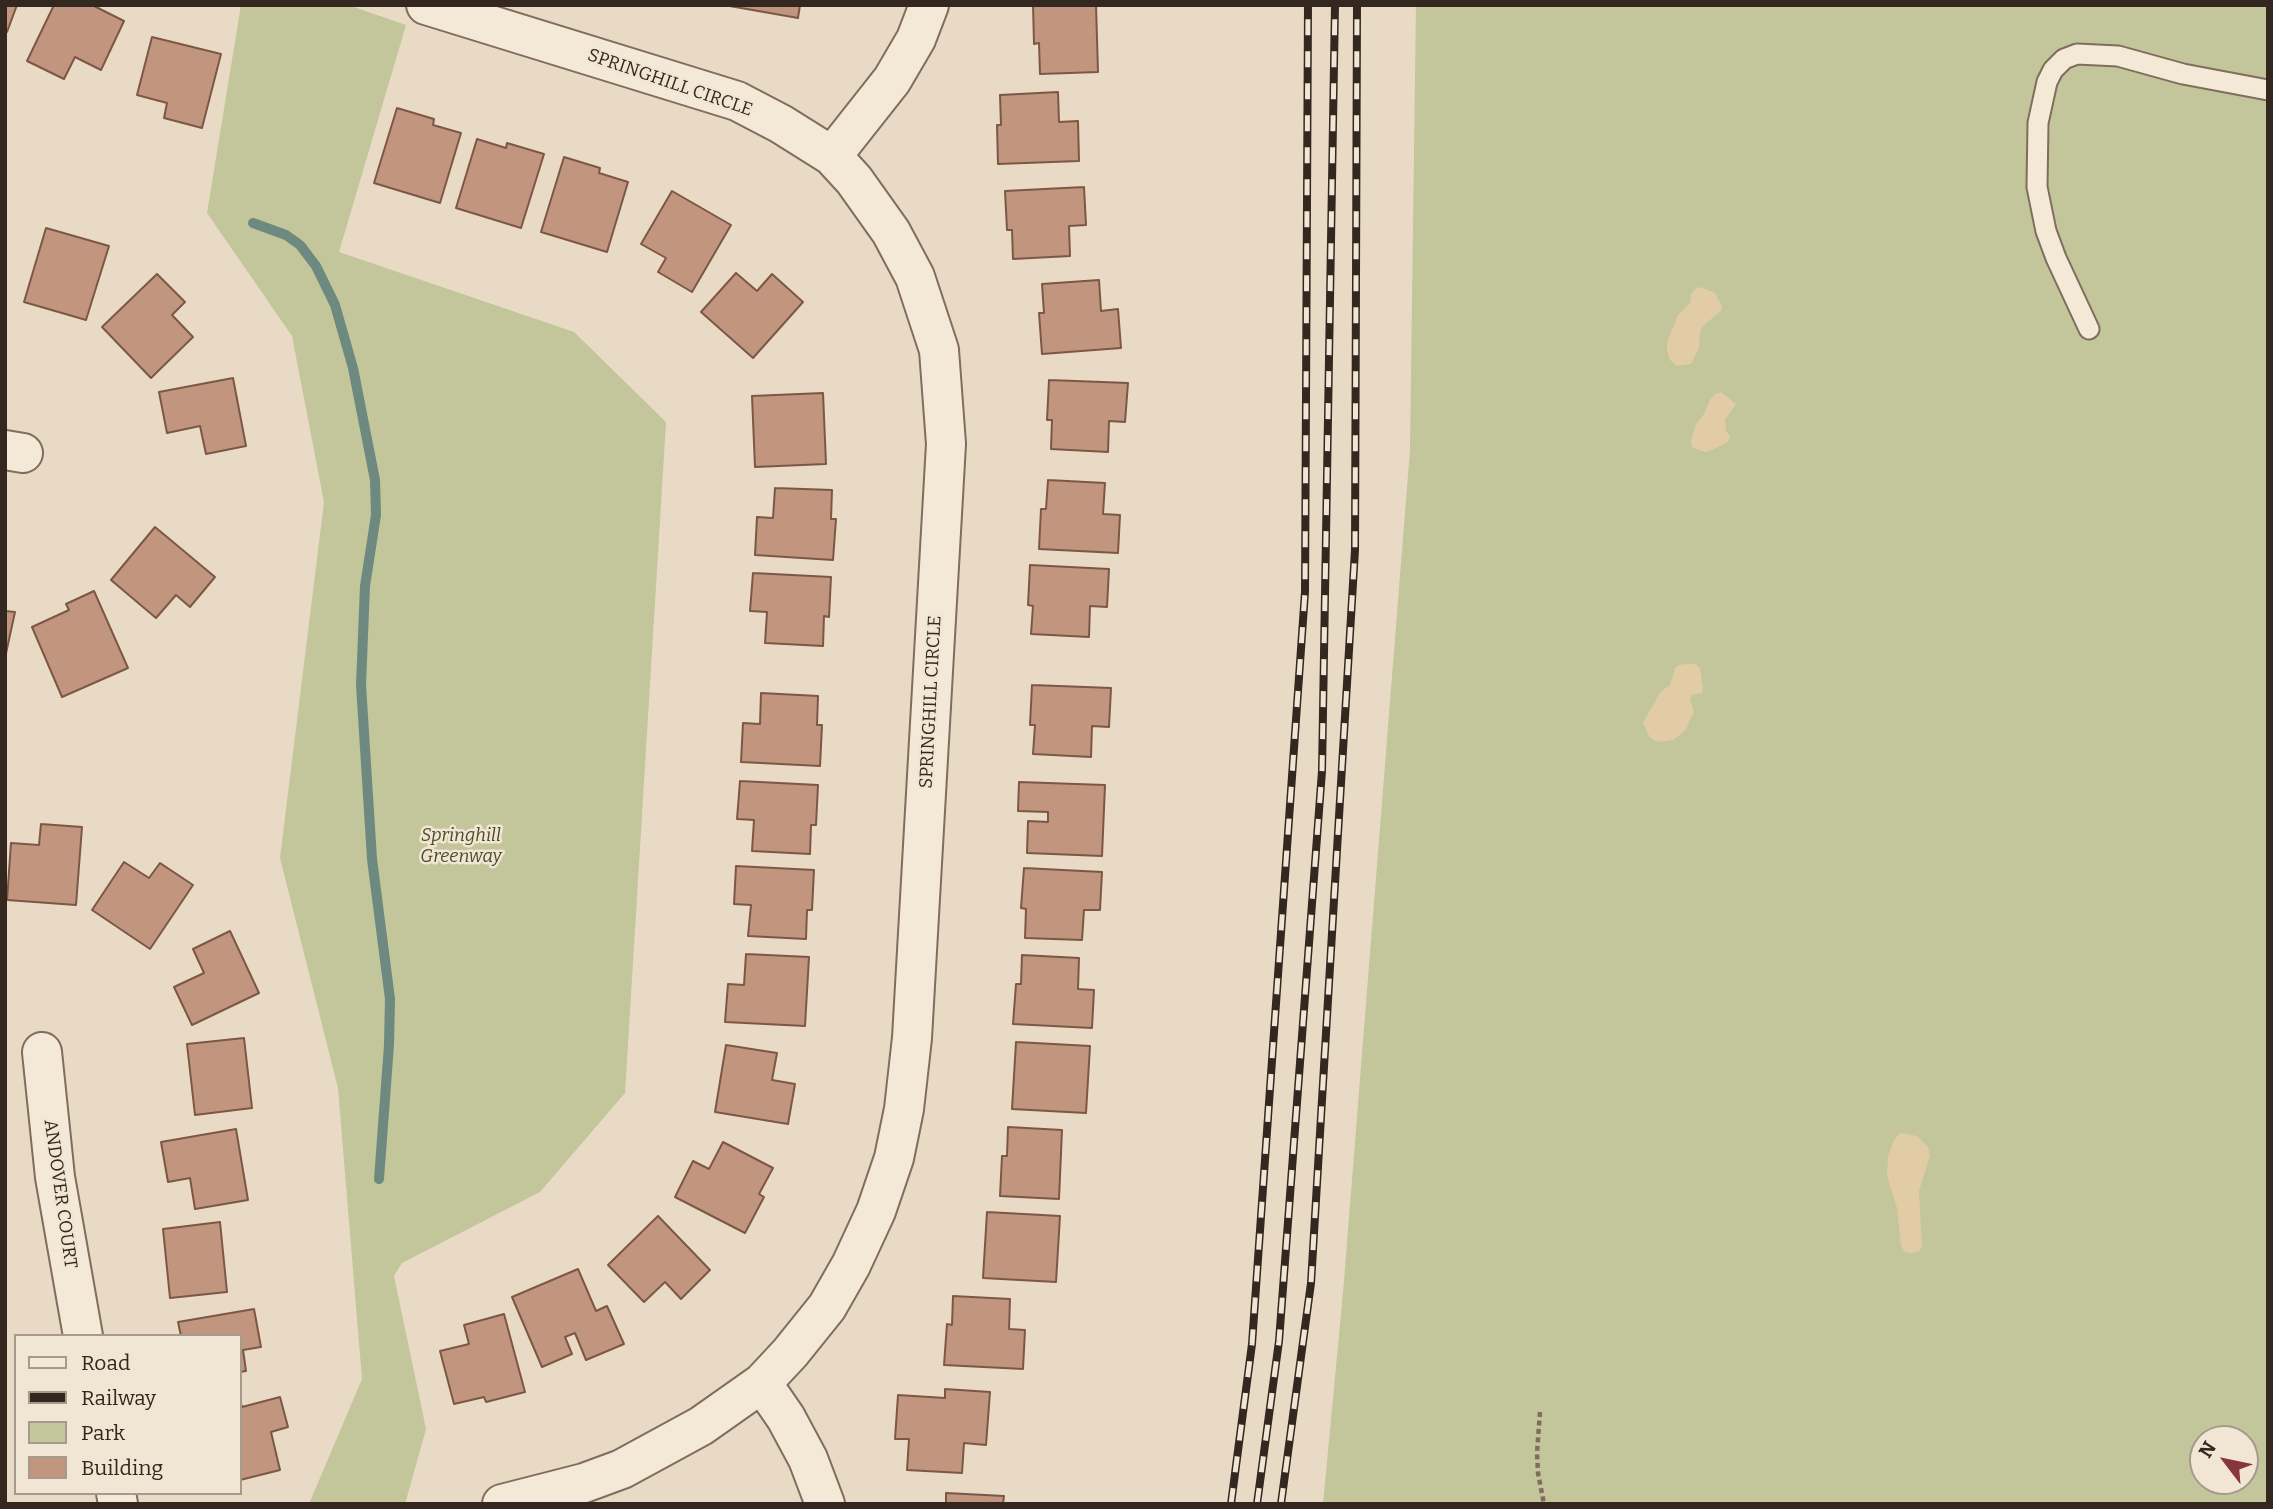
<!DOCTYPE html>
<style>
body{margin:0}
#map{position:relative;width:2273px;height:1509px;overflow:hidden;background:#e8dac5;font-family:Bitter,serif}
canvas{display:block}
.frame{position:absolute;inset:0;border:7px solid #33271f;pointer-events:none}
.legend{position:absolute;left:14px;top:1334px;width:228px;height:161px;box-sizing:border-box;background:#f1e6d3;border:2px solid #a59a8b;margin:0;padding:9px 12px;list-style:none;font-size:21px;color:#33271f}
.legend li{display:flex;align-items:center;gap:14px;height:35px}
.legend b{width:35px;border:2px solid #a59a8b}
.north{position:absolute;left:2189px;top:1425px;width:70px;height:70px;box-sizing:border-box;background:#f1e6d3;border:2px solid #a59a8b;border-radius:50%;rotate:302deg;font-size:19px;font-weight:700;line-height:28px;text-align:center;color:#33271f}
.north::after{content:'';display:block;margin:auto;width:24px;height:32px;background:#88353d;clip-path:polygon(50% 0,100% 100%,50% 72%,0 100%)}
</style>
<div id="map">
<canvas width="2273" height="1509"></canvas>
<div class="frame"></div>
<ul class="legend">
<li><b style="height:9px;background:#f4e9d7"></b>Road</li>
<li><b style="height:9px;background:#33271f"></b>Railway</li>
<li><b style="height:19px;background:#c3c59a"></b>Park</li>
<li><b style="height:19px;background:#c2957f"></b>Building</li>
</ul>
<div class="north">N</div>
</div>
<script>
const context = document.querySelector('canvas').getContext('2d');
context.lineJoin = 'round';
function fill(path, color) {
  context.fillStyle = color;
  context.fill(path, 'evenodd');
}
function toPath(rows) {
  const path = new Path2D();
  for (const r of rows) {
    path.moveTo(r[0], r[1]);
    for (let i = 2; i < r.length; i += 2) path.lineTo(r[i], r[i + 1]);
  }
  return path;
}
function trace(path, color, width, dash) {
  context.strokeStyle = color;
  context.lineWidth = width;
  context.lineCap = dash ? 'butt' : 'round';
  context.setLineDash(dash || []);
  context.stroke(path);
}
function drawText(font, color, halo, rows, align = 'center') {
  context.font = font + ' Bitter,serif';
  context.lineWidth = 5;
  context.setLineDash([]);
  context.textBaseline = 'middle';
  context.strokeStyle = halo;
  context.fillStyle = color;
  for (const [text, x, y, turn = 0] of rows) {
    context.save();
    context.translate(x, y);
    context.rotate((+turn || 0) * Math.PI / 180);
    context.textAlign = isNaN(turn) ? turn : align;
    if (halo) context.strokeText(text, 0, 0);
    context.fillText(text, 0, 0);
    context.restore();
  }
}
fill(toPath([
 [241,5,348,5,406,25,339,252,574,332,666,422,625,1093,540,1192,402,1263,394,1276,426,1429,405,1504,309,1504,362,1379,338,1088,280,858,324,502,292,336,207,213],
 [1416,5,2268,5,2268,1504,1323,1504,1343,1293,1410,450],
 [2203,1439,2245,1439,2245,1481,2203,1481]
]), '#c3c59a');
fill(toPath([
 [1701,287,1715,293,1722,306,1721,311,1704,325,1700,331,1699,348,1691,364,1677,366,1670,360,1667,351,1667,343,1678,315,1690,303,1691,294,1695,289],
 [1721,392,1736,404,1725,420,1726,431,1730,436,1728,442,1712,450,1705,452,1699,450,1692,447,1691,441,1696,424,1704,414,1710,400,1715,394],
 [1686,664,1695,664,1700,668,1703,688,1702,693,1692,695,1690,699,1694,712,1685,731,1673,740,1657,742,1650,738,1643,723,1661,691,1670,685,1675,668,1678,665],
 [1901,1133,1917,1136,1928,1147,1930,1156,1919,1191,1922,1246,1919,1251,1912,1253,1905,1252,1901,1246,1897,1208,1887,1176,1888,1156,1895,1138]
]), '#e1cca5');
trace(toPath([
 [253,223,286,235,300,245,316,266,335,305,353,368,375,480,376,515,365,586,361,685,372,859,390,999,389,1045,379,1179]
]), '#6e8980', 10);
const building = toPath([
 [5,5,17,5,7,32,5,31,5,5],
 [54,5,92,5,124,21,101,70,75,57,64,79,27,61,54,5],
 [724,5,800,5,798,18,724,5],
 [1033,5,1096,5,1098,72,1040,74,1039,43,1034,44,1033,5],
 [152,37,221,54,202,128,164,118,167,103,137,95,152,37],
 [1058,92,1059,122,1078,121,1079,161,998,164,997,125,1001,125,1000,95,1058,92],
 [397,108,434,119,433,125,461,133,440,203,374,183,397,108],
 [477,139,506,148,507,143,544,154,521,228,456,208,477,139],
 [564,157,600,168,599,173,628,182,607,252,541,232,564,157],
 [1084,187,1086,225,1069,226,1070,256,1013,259,1012,230,1007,230,1005,191,1084,187],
 [672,191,731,225,692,292,658,272,666,258,641,244,672,191],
 [46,228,109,246,86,320,24,302,46,228],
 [736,273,757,291,772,274,803,302,753,358,701,312,736,273],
 [157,274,185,302,172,315,193,337,151,378,102,327,157,274],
 [1099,280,1101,311,1118,309,1121,348,1042,354,1039,313,1044,313,1042,284,1099,280],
 [233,378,246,446,206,454,200,426,167,433,159,392,233,378],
 [1049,380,1128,383,1125,422,1109,421,1108,452,1051,449,1052,420,1047,420,1049,380],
 [823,393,826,464,755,467,752,396,823,393],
 [1048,480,1105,483,1103,514,1120,515,1118,553,1039,549,1041,509,1046,509,1048,480],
 [775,488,832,490,831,519,836,519,833,560,755,555,757,517,773,518,775,488],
 [155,527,215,577,190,607,176,595,156,618,111,580,155,527],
 [1030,565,1109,569,1107,607,1090,606,1089,637,1031,634,1033,606,1028,605,1030,565],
 [753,573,831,577,829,617,824,616,823,646,765,643,767,612,750,611,753,573],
 [94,591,128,668,62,697,32,627,69,610,66,604,94,591],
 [5,611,15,612,5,658,5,611],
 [1032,685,1111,688,1109,727,1092,726,1091,757,1033,754,1035,725,1030,725,1032,685],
 [761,693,818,696,817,725,822,725,820,766,741,762,743,723,760,724,761,693],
 [740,781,818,785,816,825,811,825,810,854,752,851,754,820,737,819,740,781],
 [1019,782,1105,785,1102,856,1027,853,1028,821,1048,822,1048,812,1018,811,1019,782],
 [41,824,82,827,76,905,7,900,11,843,39,845,41,824],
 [124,862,149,878,160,863,193,885,150,949,92,910,124,862],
 [736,866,814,870,812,910,807,910,806,939,748,936,751,905,734,904,736,866],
 [1024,868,1102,872,1100,910,1084,910,1082,940,1025,938,1026,909,1021,908,1024,868],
 [230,931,259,993,192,1025,174,987,204,973,193,949,230,931],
 [746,954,809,957,805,1026,725,1022,728,984,744,985,746,954],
 [1022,955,1079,958,1078,989,1094,990,1092,1028,1013,1024,1016,984,1021,984,1022,955],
 [244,1038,252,1108,195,1115,187,1044,244,1038],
 [1016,1042,1090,1046,1086,1113,1012,1109,1016,1042],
 [726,1045,777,1053,772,1080,795,1084,788,1124,715,1112,726,1045],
 [1008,1127,1062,1130,1059,1199,1000,1196,1002,1156,1007,1156,1008,1127],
 [236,1129,248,1200,195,1209,190,1178,168,1182,161,1142,236,1129],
 [723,1142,773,1168,759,1194,764,1197,745,1233,675,1197,693,1161,709,1169,723,1142],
 [987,1212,1060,1216,1056,1282,983,1278,987,1212],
 [658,1216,710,1270,681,1299,665,1282,644,1302,608,1265,658,1216],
 [220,1222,227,1292,170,1298,163,1229,220,1222],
 [578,1269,596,1311,607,1306,624,1344,586,1360,575,1333,565,1337,572,1354,542,1367,512,1297,578,1269],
 [953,1296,1010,1299,1009,1329,1025,1330,1023,1369,944,1365,947,1324,952,1325,953,1296],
 [254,1309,261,1347,243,1350,246,1371,240,1372,240,1336,181,1336,178,1322,254,1309],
 [504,1314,525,1392,486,1402,484,1397,454,1404,440,1351,469,1344,464,1325,504,1314],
 [945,1389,990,1392,986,1445,964,1443,962,1473,907,1470,909,1439,895,1439,898,1395,945,1398,945,1389],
 [280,1397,288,1427,271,1432,280,1470,240,1480,240,1400,242,1407,280,1397],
 [946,1493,1004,1496,1003,1504,946,1504,946,1493]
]);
fill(building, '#c2957f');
trace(building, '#7d5746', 2);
const lane = toPath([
 [2089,329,2056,258,2046,231,2037,187,2038,123,2047,82,2053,70,2064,59,2077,54,2118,56,2183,74,2268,90]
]);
const street = toPath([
 [426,5,737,101,781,124,832,156,854,180,891,232,915,277,939,350,946,444,912,1038,904,1109,894,1158,876,1211,851,1265,827,1307,790,1353,762,1383,701,1426,622,1469,584,1483,502,1504],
 [832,156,892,80,916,39,929,5],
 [5,450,23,453],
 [42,1052,55,1177,83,1336],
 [762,1383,786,1418,808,1459,825,1504],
 [116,1493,118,1504]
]);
trace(lane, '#816d5d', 23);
trace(street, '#816d5d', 42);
trace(toPath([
 [1540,1412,1537,1453,1538,1473,1544,1504]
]), '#816d5d', 4.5, [5, 3.5]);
trace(lane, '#f4e9d7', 19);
trace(street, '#f4e9d7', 38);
const rail = toPath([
 [1231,1504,1252,1344,1305,592,1308,5],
 [1257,1504,1279,1341,1322,771,1335,5],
 [1281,1504,1311,1283,1355,550,1357,5]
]);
trace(rail, '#33271f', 8);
trace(rail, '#f1e6d3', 5, [16]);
drawText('18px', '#33271f', '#f1e6d3', [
 ["SPRINGHILL CIRCLE",670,83,19],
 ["SPRINGHILL CIRCLE",931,702,-87],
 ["ANDOVER COURT",60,1194,82]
]);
drawText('italic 18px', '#474d28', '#f1e6d3', [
 ["Springhill",461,836],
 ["Greenway",461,857]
]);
</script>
